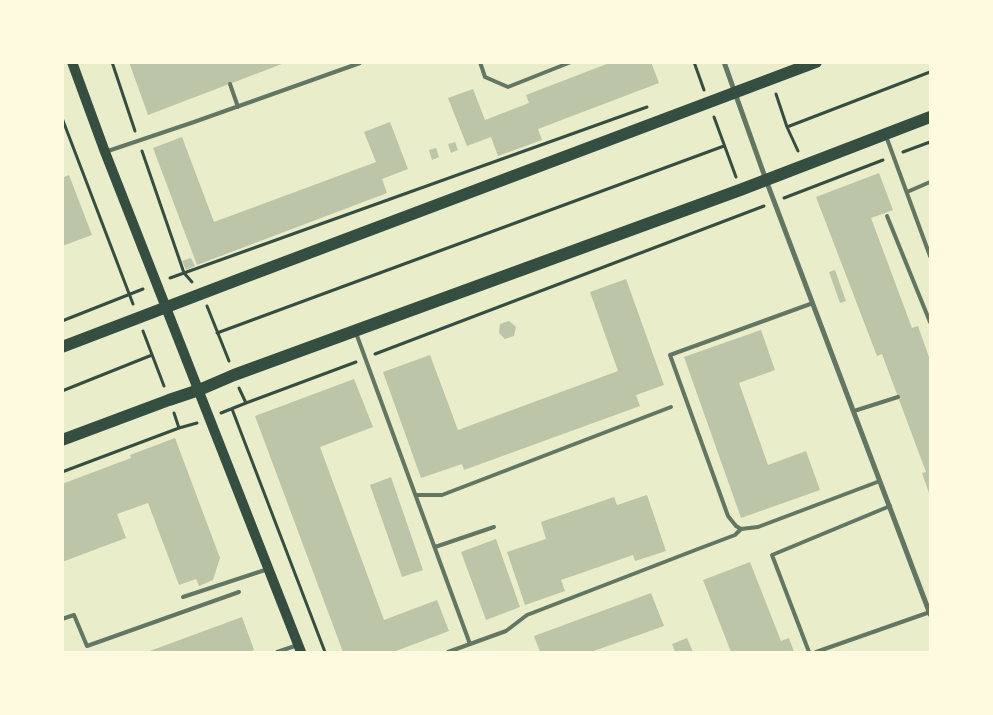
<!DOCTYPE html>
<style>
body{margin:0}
#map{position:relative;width:993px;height:715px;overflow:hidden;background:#e9edc9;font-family:Arial,sans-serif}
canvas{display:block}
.frame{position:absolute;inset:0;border:64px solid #fefae0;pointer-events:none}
</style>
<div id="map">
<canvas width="993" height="715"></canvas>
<div class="frame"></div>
</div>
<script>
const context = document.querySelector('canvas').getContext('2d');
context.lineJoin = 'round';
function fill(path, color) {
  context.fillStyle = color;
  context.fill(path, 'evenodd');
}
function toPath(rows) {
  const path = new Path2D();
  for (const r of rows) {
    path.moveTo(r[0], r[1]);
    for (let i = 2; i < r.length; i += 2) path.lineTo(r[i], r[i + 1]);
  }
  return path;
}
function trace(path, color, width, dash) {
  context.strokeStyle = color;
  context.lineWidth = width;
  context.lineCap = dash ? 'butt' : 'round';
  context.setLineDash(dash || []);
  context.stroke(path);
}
fill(toPath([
 [129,62,287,62,148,115],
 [612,62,651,62,659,83,538,129,542,140,498,156,491,137,467,146,448,98,473,89,485,120,529,103,526,95],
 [390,122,408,169,382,179,387,193,197,265,153,148,182,137,214,222,376,162,364,132],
 [455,142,458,150,451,153,448,144],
 [436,148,439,157,432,160,429,150],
 [879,173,893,210,871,218,912,328,918,326,930,360,930,496,922,473,926,472,882,354,877,356,816,197],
 [69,175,92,235,62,246,62,178],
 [191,258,195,266,186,270,182,261],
 [835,270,846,301,840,303,829,272],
 [626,279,664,385,636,395,640,406,464,470,462,464,421,478,383,372,430,355,458,430,618,371,590,292],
 [509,321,516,327,514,336,505,339,499,333,500,324],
 [761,330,775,370,739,383,768,465,806,451,820,490,741,518,684,357],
 [354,379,373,427,320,447,384,620,437,600,449,631,396,651,396,652,343,652,255,416],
 [175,438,220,558,213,580,199,586,196,579,179,585,148,503,117,514,126,538,62,562,62,484,131,458,130,455],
 [391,477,423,570,402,577,370,485],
 [647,495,666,551,635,561,633,555,561,580,565,591,525,605,507,552,546,539,541,522,614,497,617,505],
 [496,539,520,607,486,620,461,552],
 [750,562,781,641,789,638,794,652,731,652,703,580],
 [651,593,664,626,591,652,540,652,534,636],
 [242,617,254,650,248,652,147,652],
 [687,638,693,652,675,652,672,644]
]), '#bcc5a7');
trace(toPath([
 [112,62,135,131],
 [694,62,704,90],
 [776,94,787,127,798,151],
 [714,117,736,177],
 [62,118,133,304],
 [787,127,930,72],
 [142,151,184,273,192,282],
 [903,152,930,142],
 [784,198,883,160],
 [170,278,647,107],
 [207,306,229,361],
 [62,321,143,289],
 [143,331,164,386],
 [217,333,724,146],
 [375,354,764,206],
 [239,388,246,403],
 [62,391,152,355],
 [232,409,325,652],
 [174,413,179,428],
 [221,413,246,403,356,362],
 [62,472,179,428,197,423]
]), '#344e41', 3);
trace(toPath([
 [480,62,485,77,508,87,571,62],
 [230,84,238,107],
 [886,136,930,256],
 [105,152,194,122,360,63],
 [907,192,930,182],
 [887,216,930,322],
 [813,303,670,355,728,516,736,526,741,529,758,527,880,481],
 [356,333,470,644],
 [854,411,898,397],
 [416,495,442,495,671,407],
 [435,547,494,527],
 [183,597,268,569],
 [62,619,74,615,87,646,239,592],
 [277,652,298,645],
 [448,652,506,631,527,615,698,549,735,535,741,529],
 [809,652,772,555,890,506],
 [816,652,930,612]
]), '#617663', 4);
trace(toPath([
 [724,62,766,180,930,614]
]), '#617663', 5);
trace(toPath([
 [72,62,105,152,301,652]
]), '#344e41', 10);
trace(toPath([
 [62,347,240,279,816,62],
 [62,440,169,400,199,390,234,375,740,190,930,117]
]), '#344e41', 12);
</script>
